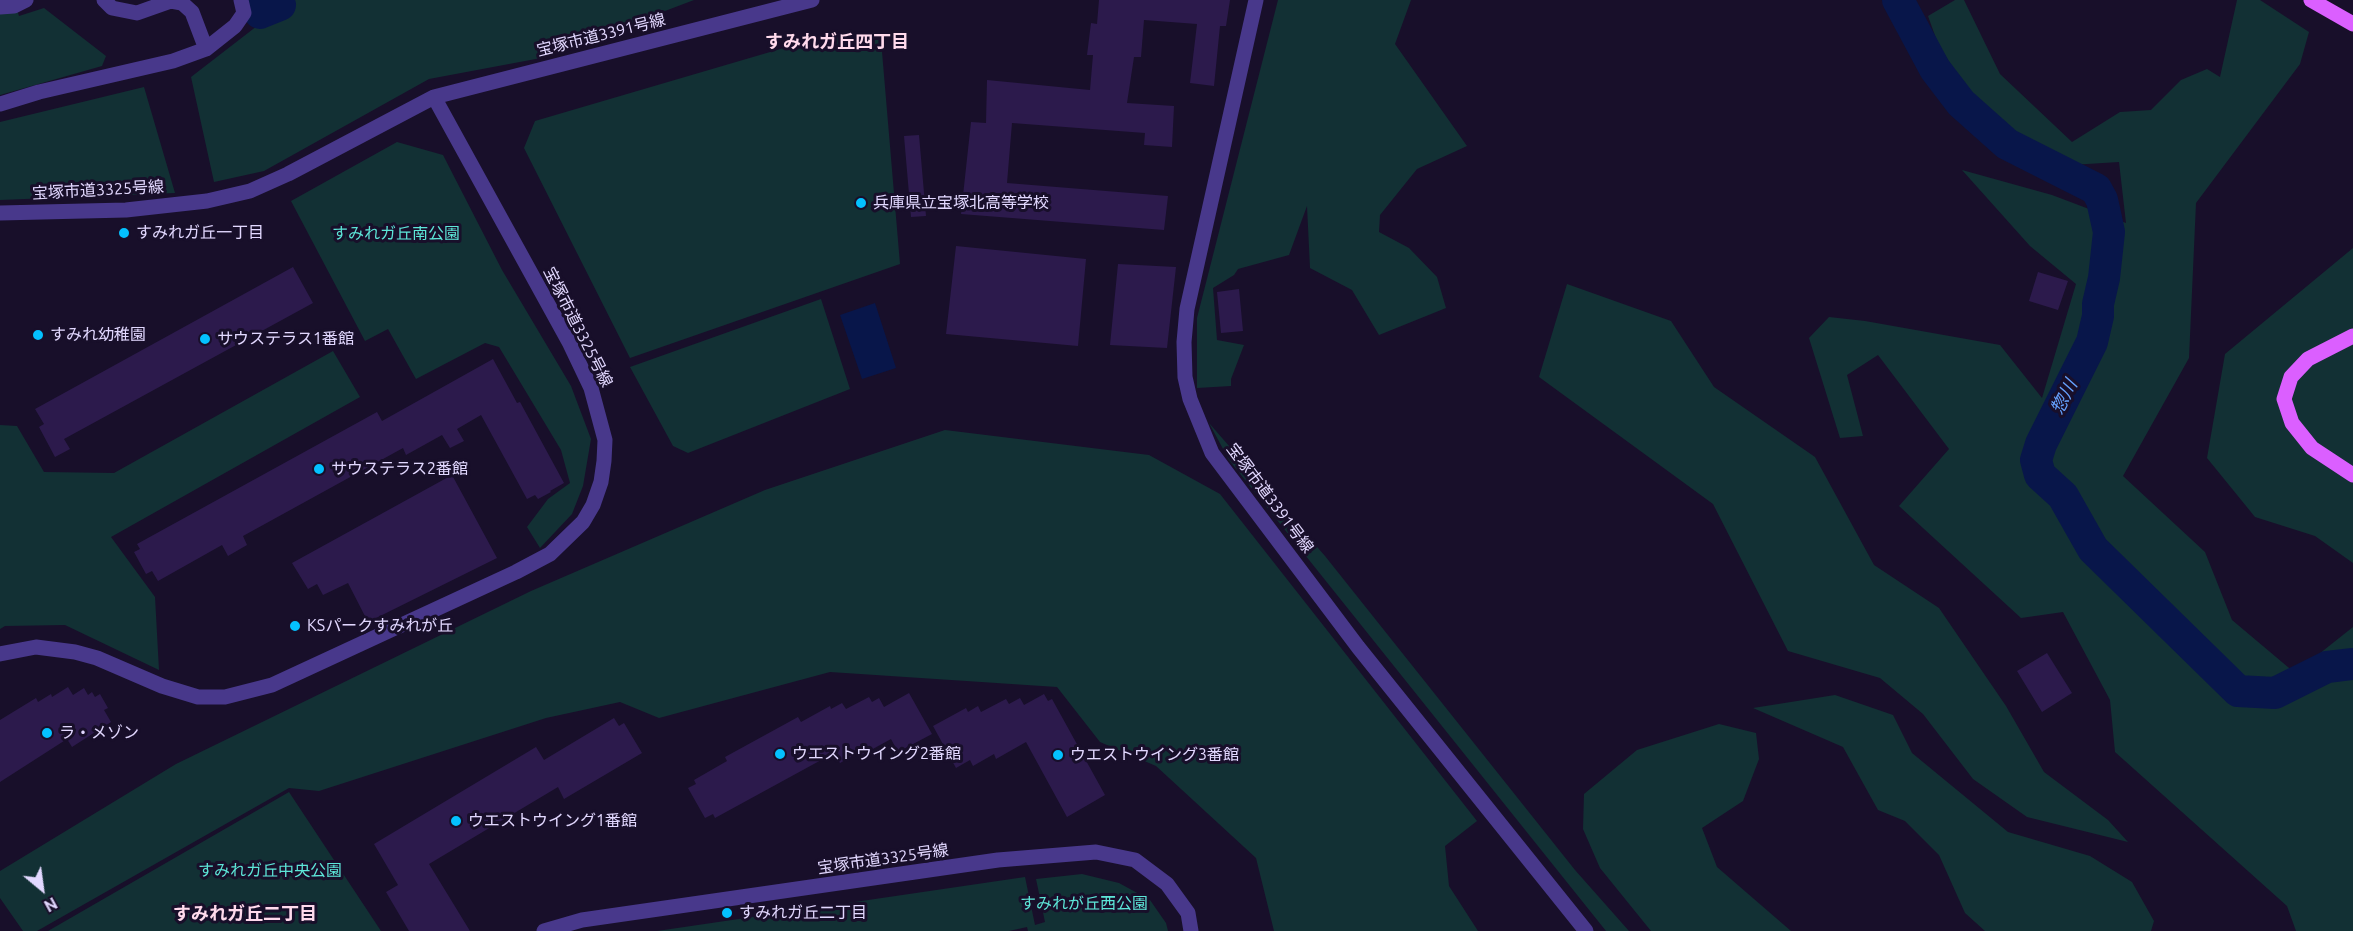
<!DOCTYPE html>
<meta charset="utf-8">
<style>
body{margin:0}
#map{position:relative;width:2353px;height:931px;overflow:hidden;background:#180f2a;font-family:Ubuntu,sans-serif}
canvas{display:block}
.north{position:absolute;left:12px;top:859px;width:60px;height:60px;-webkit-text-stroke:4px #180f2a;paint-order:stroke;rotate:151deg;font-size:16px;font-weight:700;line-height:24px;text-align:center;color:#e2d8ff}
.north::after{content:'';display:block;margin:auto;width:21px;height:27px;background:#e2d8ff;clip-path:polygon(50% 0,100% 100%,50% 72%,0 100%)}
</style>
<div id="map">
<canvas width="2353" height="931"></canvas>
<div class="north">N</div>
</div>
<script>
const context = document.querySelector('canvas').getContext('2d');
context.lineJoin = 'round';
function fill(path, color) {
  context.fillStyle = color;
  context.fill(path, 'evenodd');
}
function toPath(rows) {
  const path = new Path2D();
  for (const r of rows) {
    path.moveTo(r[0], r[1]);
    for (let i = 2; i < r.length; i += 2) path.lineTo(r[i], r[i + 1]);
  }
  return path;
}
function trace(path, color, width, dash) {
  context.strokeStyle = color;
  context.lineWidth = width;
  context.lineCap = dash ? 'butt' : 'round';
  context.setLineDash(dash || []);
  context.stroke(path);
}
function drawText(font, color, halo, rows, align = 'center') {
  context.font = font + ' Ubuntu,"Noto Sans JP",sans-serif';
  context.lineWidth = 6;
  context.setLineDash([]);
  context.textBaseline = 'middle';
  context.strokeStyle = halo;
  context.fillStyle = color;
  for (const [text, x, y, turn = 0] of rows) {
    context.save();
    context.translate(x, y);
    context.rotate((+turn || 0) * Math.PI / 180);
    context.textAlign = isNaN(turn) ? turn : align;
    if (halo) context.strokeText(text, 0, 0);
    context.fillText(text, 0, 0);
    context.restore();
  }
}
fill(toPath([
 [0,0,14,0,19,16,44,8,106,56,102,66,0,95],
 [259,0,694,0,541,58,429,79,264,171,214,182,191,77,257,26],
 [1278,0,1411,0,1395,44,1467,146,1417,169,1380,215,1379,232,1409,248,1437,277,1446,308,1379,335,1352,290,1310,268,1307,206,1289,255,1238,269,1234,275,1213,288,1217,340,1244,345,1231,379,1231,386,1197,388,1197,318],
 [1955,0,1964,0,2000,74,2072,142,2120,112,2151,110,2181,80,2207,69,2220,77,2237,0,2260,0,2309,32,2300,64,2196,203,2189,358,2123,476,2205,552,2232,620,2295,673,2353,627,2353,931,2296,931,2287,906,2115,752,2110,700,2063,612,2021,618,1899,506,1949,449,1878,355,1847,375,1863,436,1840,438,1809,338,1829,317,1865,321,2000,345,2042,398,2076,284,2030,246,1962,170,2052,195,2126,223,2119,162,2071,165,2026,141,1971,97,1938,44,1928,16],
 [828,35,856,40,881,40,900,264,630,358,524,148,535,121],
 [144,87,175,193,0,200,0,122],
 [397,142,443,155,502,270,571,386,591,439,583,486,572,514,540,548,527,527,548,499,570,483,561,450,499,347,485,343,416,379,388,329,365,341,291,201],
 [2353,248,2353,563,2315,536,2255,517,2207,458,2225,354],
 [1567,284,1671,321,1714,387,1815,457,1874,565,1939,608,2006,706,2044,772,2108,820,2128,842,2027,817,1973,779,1923,714,1880,678,1788,651,1713,504,1539,377],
 [821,299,850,389,688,453,673,446,630,367],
 [333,351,360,397,111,537,155,597,159,670,65,625,5,626,0,629,0,425,17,426,44,472,114,473],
 [1209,423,1325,556,1575,870,1629,931,1606,931,1229,460],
 [945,430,1149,455,1220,494,1477,821,1445,846,1449,886,1478,931,1274,931,1256,858,1156,766,1100,742,1057,687,830,672,659,718,620,702,546,718,319,791,289,788,37,931,23,931,0,898,0,871,176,764,531,591,765,490],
 [1835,695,1893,715,1912,753,2008,832,2090,856,2132,882,2154,921,2151,931,1985,931,1965,913,1939,855,1905,821,1878,810,1843,747,1753,708],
 [1719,724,1756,733,1759,759,1743,801,1702,828,1717,867,1791,931,1651,931,1600,868,1583,829,1584,794,1637,750],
 [289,792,381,931,48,931],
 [1082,874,1119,883,1150,900,1166,923,1168,931,1028,931,1027,927,1009,931,657,931,1025,877,1035,925,1045,922,1036,879]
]), '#123034');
fill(toPath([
 [875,303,896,368,862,379,840,315]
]), '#08164a');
trace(toPath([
 [255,0,260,13,280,5],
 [1898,0,1935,69,1961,103,2007,144,2096,189,2102,200,2109,232,2104,278,2098,304,2098,316,2092,342,2041,444,2036,460,2040,475,2063,496,2093,549,2238,691,2275,693,2327,667,2353,664]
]), '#08164a', 32);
fill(toPath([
 [1099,0,1230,0,1226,26,1220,26,1214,86,1190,83,1197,24,1144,20,1141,57,1134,57,1127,103,1174,106,1172,147,1144,145,1145,133,1012,123,1007,183,1168,196,1164,230,961,214,971,122,986,123,987,80,1090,90,1093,55,1087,55,1091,23,1097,24],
 [919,135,926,216,911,217,904,136],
 [956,246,1086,259,1078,346,946,334],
 [1118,264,1176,267,1167,348,1110,345],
 [293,267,313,303,64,439,70,449,55,457,39,427,44,424,35,409],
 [2038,272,2068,281,2058,310,2029,301],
 [1239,289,1243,331,1221,333,1217,292],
 [493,359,517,403,520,402,564,483,550,491,551,492,538,499,535,495,527,499,481,415,457,429,464,441,450,448,442,435,406,455,403,448,243,536,247,545,228,556,222,545,158,581,152,571,146,574,134,552,140,549,137,544,377,412,382,421],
 [452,475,497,558,368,622,348,583,323,595,317,584,308,589,292,563],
 [2047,653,2072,693,2042,712,2017,671],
 [68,687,73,695,84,688,88,695,92,692,95,697,100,694,108,708,104,710,111,722,72,747,67,739,0,782,0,720,36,698,38,702,51,694,52,697],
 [909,693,932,734,898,752,891,739,860,756,858,753,840,763,834,753,715,818,713,814,705,818,688,788,696,784,694,780,727,761,725,757,798,717,801,722,830,706,831,709,842,703,846,709,869,697,872,702,879,698,884,707],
 [1044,694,1048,701,1052,699,1105,795,1067,817,1026,742,996,759,994,754,973,766,970,760,956,768,933,726,966,708,968,712,978,706,981,712,1006,699,1009,704,1020,698,1024,705],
 [614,718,619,726,624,723,642,753,564,799,558,787,429,864,470,931,409,931,386,892,398,885,374,844,536,747,544,760]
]), '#2c1a4c');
trace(toPath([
 [104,0,112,8,137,13,171,1,182,3,192,12,206,49],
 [1256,0,1187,309,1184,342,1185,377,1190,399,1212,453,1358,647,1586,931],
 [0,7,14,6,26,0],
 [434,97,812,0],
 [0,104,39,92,173,61,206,49,235,26,244,13,241,0],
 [0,213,126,210,207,201,250,191,288,174,434,97,570,344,591,388,605,440,604,461,601,482,593,505,583,522,550,554,516,572,272,685,225,697,198,697,162,686,97,658,75,652,36,647,0,654],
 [544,931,582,920,998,860,1096,852,1135,860,1167,884,1188,913,1191,931]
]), '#48388b', 15);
trace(toPath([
 [2311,0,2353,24],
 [2353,336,2308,359,2291,377,2284,399,2292,423,2312,448,2353,475]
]), '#db5fff', 15);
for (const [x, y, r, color] of [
 [861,203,6,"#04c1ff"],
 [124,233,6,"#04c1ff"],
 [38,335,6,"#04c1ff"],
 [205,339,6,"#04c1ff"],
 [319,469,6,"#04c1ff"],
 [295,626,6,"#04c1ff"],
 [47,733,6,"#04c1ff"],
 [780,754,6,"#04c1ff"],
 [1058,755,6,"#04c1ff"],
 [456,821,6,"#04c1ff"],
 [727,913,6,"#04c1ff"]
]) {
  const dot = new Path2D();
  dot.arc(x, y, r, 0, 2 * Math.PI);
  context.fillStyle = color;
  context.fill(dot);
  trace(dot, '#180f2a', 2);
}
drawText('16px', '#e2d8ff', '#180f2a', [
 ["宝塚市道3391号線",601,35,-14],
 ["宝塚市道3325号線",98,190,-3],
 ["宝塚市道3325号線",578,327,63],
 ["宝塚市道3391号線",1270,498,53],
 ["宝塚市道3325号線",883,859,-8]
]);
drawText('16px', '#e2d8ff', '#180f2a', [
 ["兵庫県立宝塚北高等学校",873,203],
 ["すみれガ丘一丁目",136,233],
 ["すみれ幼稚園",50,335],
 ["サウステラス1番館",217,339],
 ["サウステラス2番館",331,469],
 ["KSパークすみれが丘",307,626],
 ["ラ・メゾン",59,733],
 ["ウエストウイング2番館",792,754],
 ["ウエストウイング3番館",1070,755],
 ["ウエストウイング1番館",468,821],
 ["すみれガ丘二丁目",739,913]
], 'left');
drawText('16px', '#5de6d8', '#180f2a', [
 ["すみれガ丘南公園",396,234],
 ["すみれガ丘中央公園",270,871],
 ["すみれが丘西公園",1084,904]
]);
drawText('bold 18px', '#ffdaec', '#180f2a', [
 ["すみれガ丘四丁目",837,42],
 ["すみれガ丘二丁目",245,914]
]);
drawText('italic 18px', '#66a2ff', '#180f2a', [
 ["惣川",2064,397,-63]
]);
</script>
